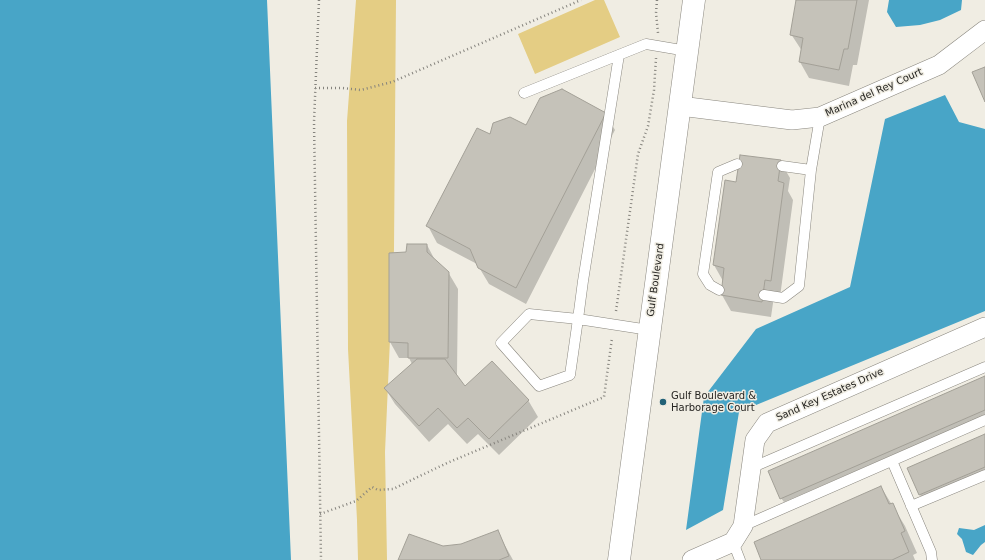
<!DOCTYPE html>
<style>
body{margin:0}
canvas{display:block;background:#f0ede3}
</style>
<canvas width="985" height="560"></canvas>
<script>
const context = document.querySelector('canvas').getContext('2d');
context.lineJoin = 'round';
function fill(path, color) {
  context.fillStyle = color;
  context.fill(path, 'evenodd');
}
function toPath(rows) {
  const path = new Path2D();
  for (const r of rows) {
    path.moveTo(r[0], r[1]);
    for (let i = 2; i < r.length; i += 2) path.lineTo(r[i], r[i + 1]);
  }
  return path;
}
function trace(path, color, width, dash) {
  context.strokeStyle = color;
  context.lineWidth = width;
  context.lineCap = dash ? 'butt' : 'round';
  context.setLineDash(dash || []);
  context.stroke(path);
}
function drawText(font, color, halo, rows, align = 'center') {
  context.font = font + ' "DejaVu Sans",sans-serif';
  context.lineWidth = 3;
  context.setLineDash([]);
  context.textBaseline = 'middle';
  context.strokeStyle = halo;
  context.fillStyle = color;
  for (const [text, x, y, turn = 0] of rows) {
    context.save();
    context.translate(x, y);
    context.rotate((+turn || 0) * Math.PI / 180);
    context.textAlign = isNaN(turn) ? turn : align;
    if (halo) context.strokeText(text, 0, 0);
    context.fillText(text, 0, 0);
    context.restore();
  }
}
fill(toPath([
 [356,0,396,0,394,249,385,452,387,560,358,560,357,520,348,349,347,121],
 [595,0,604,0,620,37,535,74,518,34]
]), '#e4cd84');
fill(toPath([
 [0,0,267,0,291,560,0,560],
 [889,0,962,0,961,10,940,20,920,25,896,27,887,12],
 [945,95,959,122,985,129,985,311,739,412,723,510,686,530,704,397,756,329,850,287,885,119],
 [985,525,985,542,981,545,973,555,966,552,962,539,957,534,959,528,974,530]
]), '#48a5c7');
fill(toPath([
 [797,0,869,0,857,65,853,65,849,86,809,78,800,62,802,51,791,34],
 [606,114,615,130,526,304,489,284,477,264,437,243,428,226,490,136,526,126],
 [780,161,790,178,788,191,793,200,780,297,774,296,771,317,731,311,722,295,723,281,714,265,737,183],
 [427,245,436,262,448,272,458,289,457,374,455,374,464,388,528,400,538,417,499,455,478,434,467,444,448,424,429,442,395,404,385,388,412,364,409,358,399,358,390,342,407,253],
 [985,377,985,415,784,502,781,498],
 [985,435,985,472,922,499,908,469],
 [881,487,905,526,917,553,913,555,915,560,762,560],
 [497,531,513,560,399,560,443,547,462,545]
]), '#0003');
const building = toPath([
 [796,0,857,0,848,49,844,49,839,70,799,62,803,38,790,35,796,0],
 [985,67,985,102,972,72,985,67],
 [562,89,606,113,516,288,478,268,470,249,426,226,477,128,490,134,493,123,510,117,526,125,540,98,562,89],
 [740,155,781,160,778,181,784,183,771,281,765,280,762,302,721,295,724,268,713,265,725,180,736,182,740,155],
 [407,244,427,244,427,252,449,272,448,358,408,358,408,343,389,342,389,253,406,252,407,244],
 [417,359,445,359,465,386,492,361,529,400,489,439,468,418,457,428,438,408,419,426,384,388,417,359],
 [985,376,985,410,780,499,768,471,985,376],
 [985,434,985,467,919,495,907,468,985,434],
 [881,486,889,504,893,503,905,531,901,533,909,552,892,560,761,560,754,542,881,486],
 [498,530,509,556,499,560,398,560,409,534,443,546,461,544,498,530]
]);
fill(building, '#c5c2b9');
trace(building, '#a3a097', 1);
const service = toPath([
 [619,55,583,281,578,319,570,375,539,386,501,343,529,314,578,319,649,330],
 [524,93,646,44,687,51],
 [811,170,820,117],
 [719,290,710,285,703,274,718,172,737,164],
 [764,295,783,298,799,286,811,170,782,166],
 [892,461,931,552,932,560],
 [751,468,985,367],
 [911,506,985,475],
 [743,526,985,420],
 [733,542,740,560]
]);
const minor = toPath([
 [680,106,792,120,820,117,939,65,985,30],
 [692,560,733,542,743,526,755,440,767,423,985,327]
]);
const primary = toPath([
 [619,560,694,0]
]);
trace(service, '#89867e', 11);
trace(minor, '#89867e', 20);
trace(primary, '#89867e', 23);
trace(toPath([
 [319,0,314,122,321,560],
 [657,0,656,13,658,33],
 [315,88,342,88,361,90,392,82,581,0],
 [616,311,638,154,648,126,654,90,656,58],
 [320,514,356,501,372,487,378,490,393,489,447,463,604,397,612,338]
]), '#85837d', 2.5, [1, 3]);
trace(service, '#fff', 10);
trace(minor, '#fff', 19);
trace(primary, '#fff', 22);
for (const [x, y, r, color] of [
 [663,402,4,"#226177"]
]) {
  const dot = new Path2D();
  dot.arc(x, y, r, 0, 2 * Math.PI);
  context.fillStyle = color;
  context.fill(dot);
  trace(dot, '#f0ede3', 1.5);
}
drawText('10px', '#262522', '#f0ede3', [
 ["Marina del Rey Court",874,93,-24],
 ["Gulf Boulevard",656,280,-82],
 ["Sand Key Estates Drive",830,395,-24]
]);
drawText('10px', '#262522', '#f0ede3', [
 ["Gulf Boulevard &",671,396],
 ["Harborage Court",671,408]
], 'left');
</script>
